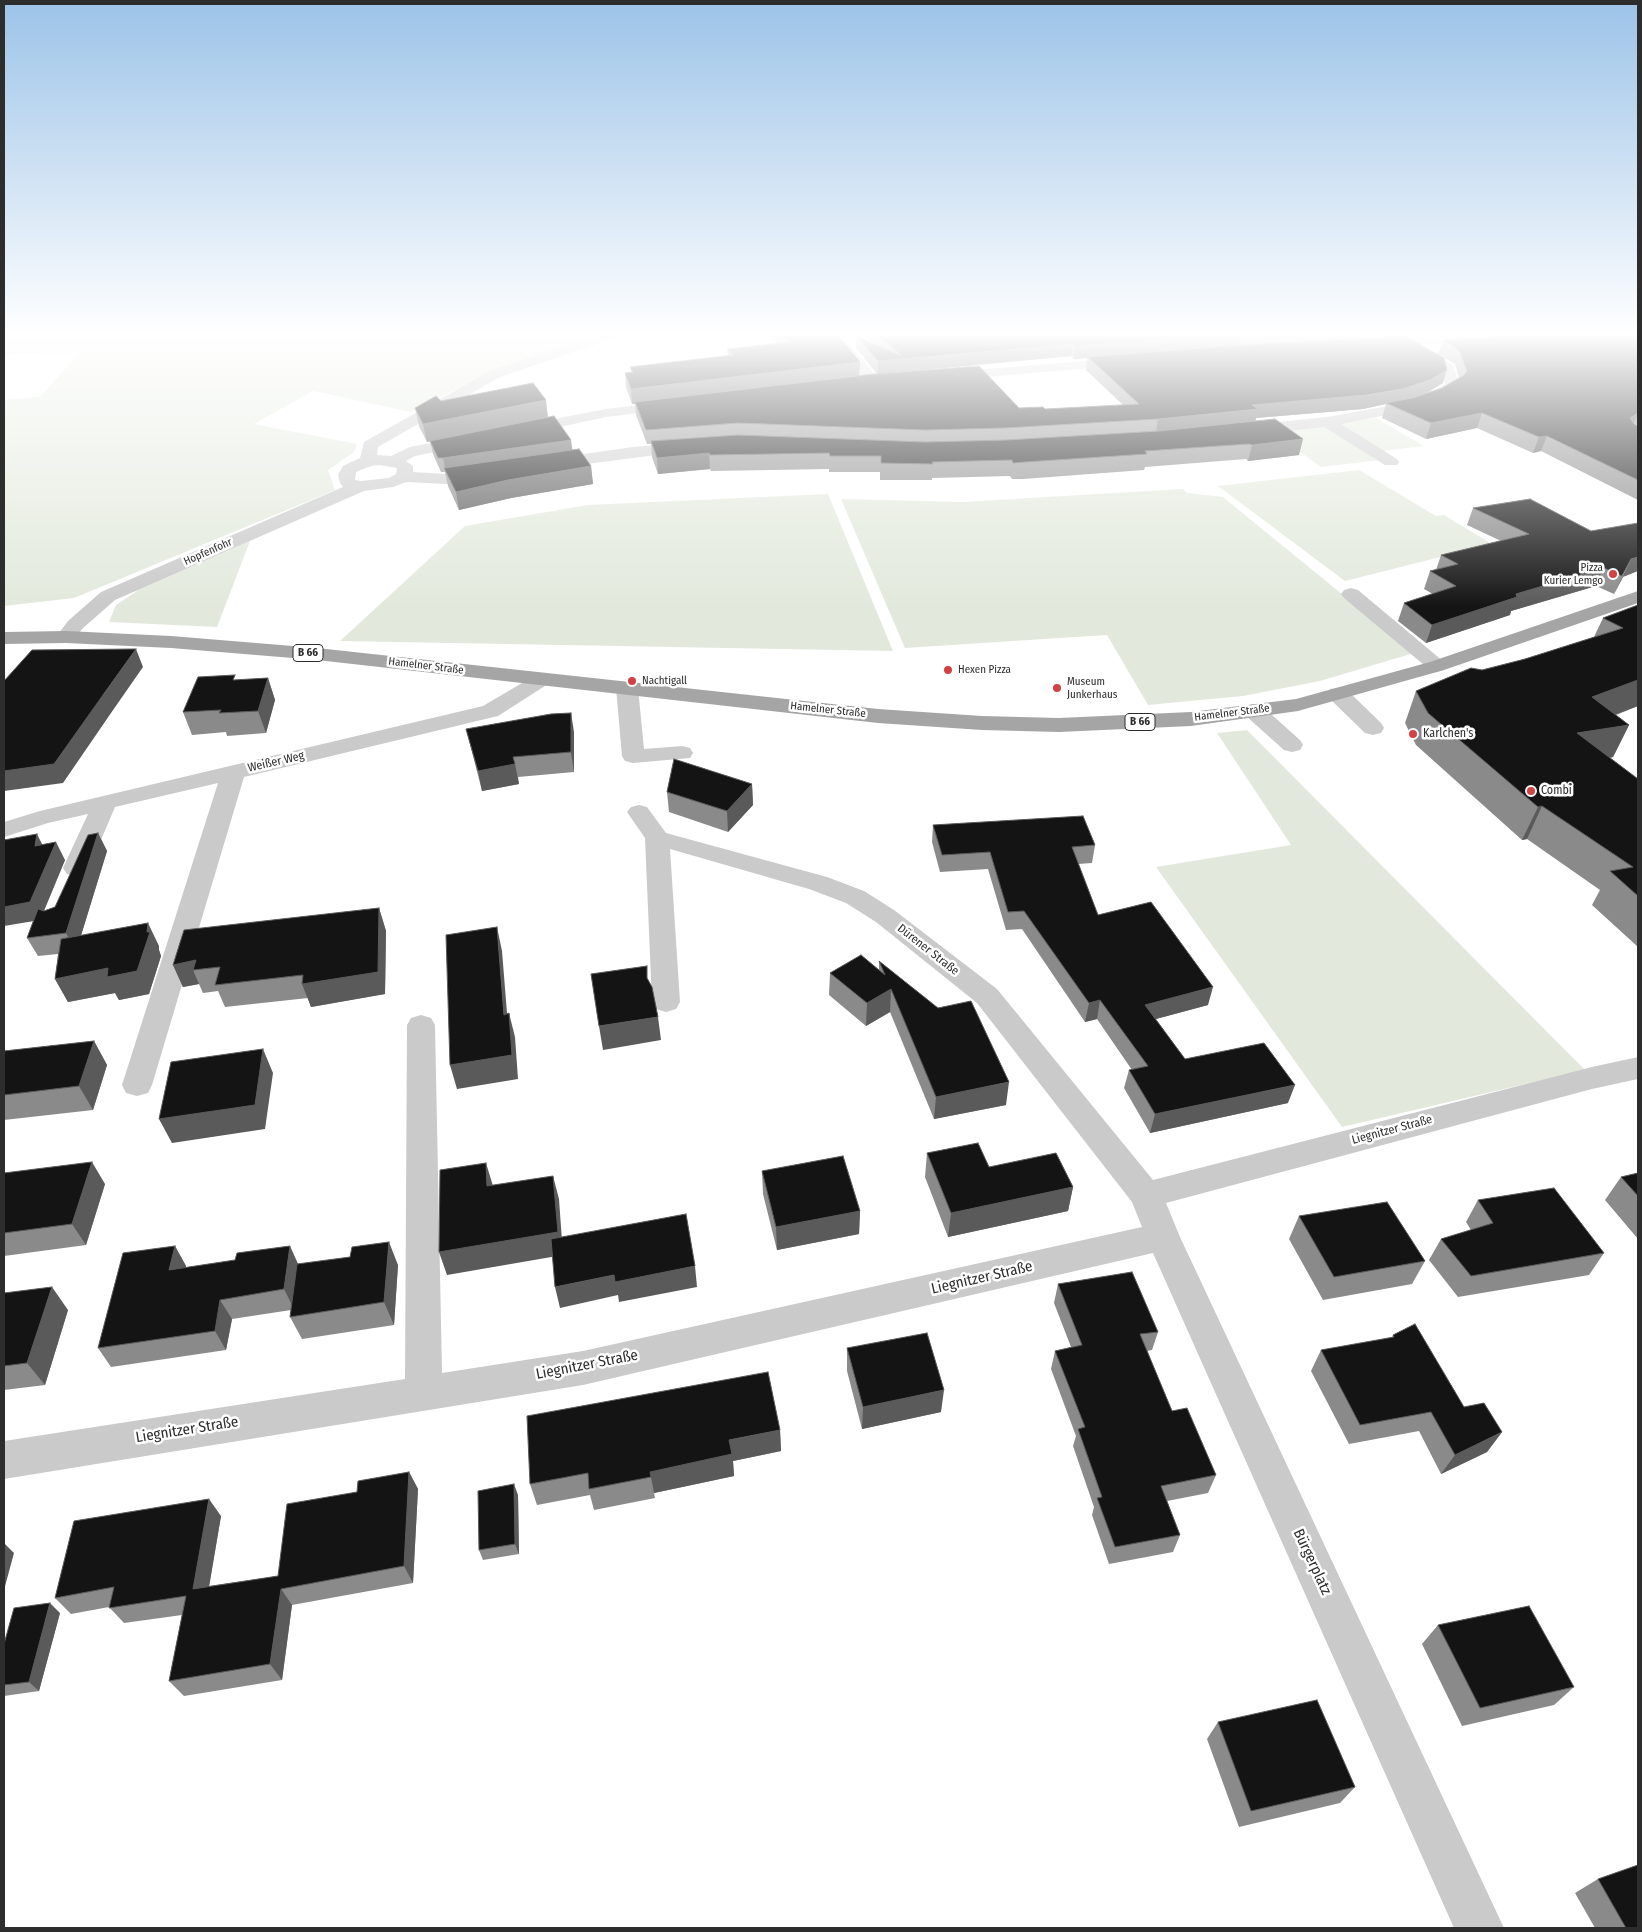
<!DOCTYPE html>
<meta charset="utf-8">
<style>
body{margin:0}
#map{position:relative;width:1642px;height:1932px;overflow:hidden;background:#fff;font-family:"Fira Sans Condensed",sans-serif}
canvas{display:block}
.frame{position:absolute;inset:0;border:5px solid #2d2d2d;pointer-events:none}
</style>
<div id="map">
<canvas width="1642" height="1932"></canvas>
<div class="frame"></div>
</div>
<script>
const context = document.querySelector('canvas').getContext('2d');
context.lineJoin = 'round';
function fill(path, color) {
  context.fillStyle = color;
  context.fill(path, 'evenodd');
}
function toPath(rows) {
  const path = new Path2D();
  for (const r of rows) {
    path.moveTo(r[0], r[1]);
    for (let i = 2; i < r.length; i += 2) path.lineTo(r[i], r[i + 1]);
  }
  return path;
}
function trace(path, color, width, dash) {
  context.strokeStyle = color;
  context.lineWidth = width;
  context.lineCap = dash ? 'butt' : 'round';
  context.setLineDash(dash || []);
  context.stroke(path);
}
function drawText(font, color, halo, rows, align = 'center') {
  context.font = font + ' "Fira Sans Condensed",sans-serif';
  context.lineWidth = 5;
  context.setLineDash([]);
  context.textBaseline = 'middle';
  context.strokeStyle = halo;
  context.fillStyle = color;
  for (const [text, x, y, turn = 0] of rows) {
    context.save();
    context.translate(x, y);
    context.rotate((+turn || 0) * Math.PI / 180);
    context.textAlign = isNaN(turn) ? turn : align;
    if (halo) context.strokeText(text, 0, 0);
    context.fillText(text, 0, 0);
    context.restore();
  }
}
fill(toPath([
 [4,336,599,336,497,369,411,412,313,391,254,424,357,444,354,452,328,470,335,490,74,598,4,606,4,400,40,397,80,352,4,355],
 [1376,418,1424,446,1382,451,1336,423],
 [1325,425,1380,460,1321,467,1271,431],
 [1359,470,1436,516,1444,515,1492,544,1345,581,1218,486],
 [1183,489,1187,493,1223,497,1414,653,1320,681,1243,696,1148,705,1107,635,905,648,841,499,963,502],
 [828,494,893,651,340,641,465,526,588,505],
 [250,541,217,627,109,622,116,605,140,589],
 [1247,730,1585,1070,1342,1127,1156,867,1291,845,1217,733]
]), '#e2e9dc');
fill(toPath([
 [594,336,613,336,612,339,500,377,378,447,377,455,391,456,410,447,468,436,473,438,476,441,473,444,415,456,406,461,413,466,413,472,446,474,483,468,489,470,491,473,489,476,446,484,406,482,393,487,364,491,115,600,82,629,73,641,66,643,59,641,56,637,68,621,101,592,343,487,340,483,338,475,343,466,360,458,364,442,490,371,594,336],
 [379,465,397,468,396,474,389,478,361,481,355,480,356,472,371,466,379,465],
 [830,336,843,336,878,378,880,381,878,384,868,384,830,336],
 [1436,336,1525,336,1519,340,1418,345,1453,365,1460,386,1458,389,1437,401,1407,411,1341,424,1397,459,1399,462,1397,465,1385,465,1324,427,1249,435,1244,433,1241,430,1244,427,1249,425,1327,417,1399,404,1427,395,1445,384,1442,370,1409,351,1407,348,1409,345,1378,347,1371,343,1378,339,1436,336],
 [1123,358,1130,362,1128,365,949,380,942,376,949,372,1123,358],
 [673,401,678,402,680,405,678,408,606,417,523,435,518,433,515,430,518,427,523,425,606,409,673,401],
 [689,442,695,444,697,447,695,450,548,469,542,467,540,464,542,461,548,459,633,447,689,442],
 [1351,588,1358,590,1444,662,1447,666,1444,670,1437,672,1430,670,1344,598,1341,594,1344,590,1351,588],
 [541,674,548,676,551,680,548,684,498,716,244,777,152,1085,148,1093,137,1096,126,1093,122,1085,218,783,115,807,89,868,85,874,76,876,67,874,63,868,88,814,48,823,4,837,4,822,40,811,483,706,534,676,541,674],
 [627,682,634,684,638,688,644,749,682,746,690,748,693,753,690,758,633,763,625,761,622,756,616,688,620,684,627,682],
 [1338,688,1346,689,1381,723,1384,728,1381,733,1373,735,1365,733,1330,699,1327,694,1330,689,1338,688],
 [1254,704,1262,706,1300,740,1303,745,1300,750,1292,752,1284,750,1246,716,1243,711,1246,706,1254,704],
 [639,805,647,807,666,833,827,877,864,891,894,910,997,989,1153,1180,1592,1067,1638,1057,1638,1079,1592,1089,1166,1203,1180,1237,1504,1928,1454,1928,1153,1253,583,1385,4,1479,4,1441,405,1379,407,1025,411,1018,421,1015,431,1018,435,1025,442,1373,583,1351,1142,1227,1132,1202,977,1003,876,922,846,903,809,889,670,849,680,1002,676,1009,666,1012,656,1009,652,1002,645,838,627,812,631,807,639,805]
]), '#cacaca');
fill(toPath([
 [1638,591,1638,603,1444,670,1298,711,1191,726,1059,732,982,730,878,723,317,660,171,648,66,643,4,644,4,632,66,631,171,636,317,648,878,709,982,716,1059,718,1191,712,1296,699,1430,662,1638,591]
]), '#a5a5a5');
fill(toPath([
 [770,336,839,336,860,362,859,375,877,374,856,348,856,336,873,344,865,336,1410,336,1405,336,1443,383,1427,393,1442,388,1459,378,1455,364,1438,354,1443,340,1632,338,1633,336,1638,336,1638,500,1541,451,1533,453,1477,428,1426,439,1382,418,1386,404,1363,409,1256,418,1255,421,1299,455,1248,461,1246,459,1145,467,1144,470,1023,479,1012,479,1010,476,932,478,932,480,880,480,880,472,829,472,829,469,711,471,710,469,658,474,652,457,651,444,647,444,636,415,635,404,632,404,626,387,625,373,631,372,630,367,728,356,727,349,777,344],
 [1071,356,1074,359,1087,358,1086,370,1123,405,1045,409,1019,408,923,370],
 [441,401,548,417,572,450,591,466,593,484,511,498,459,510,448,486,445,472,441,472,433,454,430,441,427,442,419,426,415,408],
 [1473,508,1591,531,1623,577,1614,594,1596,586,1511,611,1510,615,1426,643,1398,621,1404,603,1433,594,1424,589,1430,571,1436,570,1441,555,1501,541,1467,525],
 [1638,605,1638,706,1616,715,1629,725,1613,757,1610,758,1638,779,1638,947,1592,905,1600,890,1527,839,1522,840,1416,745,1405,723,1416,691,1525,659,1594,637,1603,618],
 [268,678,275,700,266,733,227,736,226,732,192,735,183,712,236,680],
 [466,729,574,732,574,772,518,777,519,784,482,791,471,748],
 [752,784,753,805,728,832,669,812,667,792],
 [933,825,1095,845,1092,863,1078,864,1098,915,1208,1005,1156,1019,1185,1059,1288,1103,1150,1133,1124,1088,1129,1070,1132,1070,1097,1019,1085,1022,1022,929,1006,930,988,869,940,872,932,842],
 [98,833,107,851,81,935,159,946,159,950,161,956,149,994,119,1000,115,993,68,1002,55,979,58,954,38,956,27,938,33,921,43,845,65,860,44,911,55,907],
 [379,908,386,931,385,994,311,1007,308,998,225,1007,218,991,203,993,199,984,183,987,173,965],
 [879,961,1006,1105,934,1119,890,1012,866,1026,829,995,830,973,879,970],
 [94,1041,107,1065,93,1110,4,1120,4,1051],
 [927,1153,1073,1187,1068,1211,948,1237,925,1177],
 [762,1171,860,1211,859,1234,777,1250,763,1194],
 [4,1173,105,1184,86,1245,4,1256],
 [1638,1173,1638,1239,1605,1200,1621,1177],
 [1478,1200,1604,1253,1589,1275,1458,1297,1429,1260,1441,1239,1471,1230,1466,1222],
 [1299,1216,1425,1261,1412,1284,1323,1300,1289,1239],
 [175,1246,186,1266,186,1267,299,1264,398,1265,394,1325,302,1339,290,1317,291,1310,232,1319,226,1350,111,1367,98,1348],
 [1058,1284,1158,1332,1152,1350,1147,1351,1172,1411,1216,1475,1208,1493,1167,1501,1180,1535,1173,1552,1109,1564,1092,1515,1094,1507,1073,1446,1076,1436,1051,1369,1055,1351,1071,1347,1054,1303],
 [4,1293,68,1310,45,1385,4,1390],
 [1393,1335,1464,1407,1502,1432,1487,1452,1441,1474,1419,1431,1349,1444,1311,1371,1321,1350,1392,1338],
 [847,1348,941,1412,862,1429,847,1371],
 [780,1430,781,1451,733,1461,734,1476,654,1493,655,1498,594,1510,590,1495,537,1505,530,1484],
 [409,1472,418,1489,413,1583,292,1605,282,1680,184,1696,169,1681,182,1615,124,1623,109,1607,71,1614,55,1598,221,1516,209,1586,278,1576,357,1492],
 [518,1495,519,1554,483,1560,479,1550],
 [60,1613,39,1691,4,1696,4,1644],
 [1438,1625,1574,1687,1554,1705,1462,1726,1422,1644],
 [1218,1722,1355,1787,1340,1803,1239,1827,1207,1739],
 [1598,1879,1638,1928,1595,1928,1575,1893]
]), '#8a8a8a');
fill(toPath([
 [1210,336,1240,336,1238,346,1074,359,1075,346],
 [1073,344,1071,356,878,374,878,361],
 [860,362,859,377,632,404,631,389],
 [1447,370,1443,383,1426,393,1399,402,1386,403,1386,404,1363,409,1256,418,1255,423,1156,433,1158,419,1252,405],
 [546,400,548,418,427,442,423,424],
 [1482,413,1477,428,1426,439,1431,423],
 [1638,413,1638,414,1632,428,1630,418],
 [1547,436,1541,451,1533,453,1539,437],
 [1303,439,1299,455,1248,461,1252,445],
 [571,440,573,454,446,472,443,458],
 [709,453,710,469,658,474,657,458],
 [591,466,593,484,511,498,459,510,456,492,508,480],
 [1638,557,1638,571,1623,577,1614,594,1631,559],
 [1604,568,1596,586,1511,611,1510,615,1426,643,1432,625,1516,594],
 [136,649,143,667,111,713,63,783,4,791,4,771,103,695],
 [268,678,275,700,266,733,258,711],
 [1638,680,1638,706,1577,729,1592,697],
 [571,713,574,732,574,772,571,752],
 [1629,725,1613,757,1562,765,1577,733],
 [515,764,519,784,482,791,478,771],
 [752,784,753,805,728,832,727,811],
 [1542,806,1527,839,1522,840,1538,807],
 [98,833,107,851,76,952,66,933],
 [37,834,46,852,35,846],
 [56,842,65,860,40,920,4,926,4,907],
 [379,908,386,931,385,994,311,1007,302,984],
 [148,923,159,946,159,950,161,956,149,994,119,1000,115,993,68,1002,55,979,147,932],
 [497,927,502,951,509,1038,504,1015],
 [196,960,193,970,199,984,183,987,173,965],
 [1213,987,1208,1005,1141,1023,1145,1005],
 [891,989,890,1012,866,1026,867,1003],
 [1100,1000,1097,1019,1085,1022,1089,1003],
 [509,1013,515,1037,518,1079,457,1089,450,1065],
 [658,1017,661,1040,603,1050,599,1026],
 [94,1041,107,1065,93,1110,79,1086],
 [263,1049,273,1073,265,1129,172,1143,159,1119],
 [1009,1082,1006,1105,934,1119,936,1097],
 [1295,1085,1288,1103,1150,1133,1155,1114],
 [92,1162,105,1184,86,1245,72,1224],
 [486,1163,493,1186,487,1186],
 [553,1176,559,1199,563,1255,447,1275,439,1252],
 [1073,1187,1068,1211,948,1237,951,1213],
 [860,1211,859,1234,777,1250,776,1227],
 [389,1242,398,1265,394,1325,384,1302],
 [175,1246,186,1266,181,1290,169,1270],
 [290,1246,299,1266,294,1309,284,1289],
 [695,1266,697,1287,619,1302,618,1295,560,1308,555,1287,614,1275],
 [52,1287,68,1310,45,1385,27,1363],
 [220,1300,232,1319,226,1350,215,1331],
 [944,1390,941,1412,862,1429,863,1407],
 [780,1430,781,1451,733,1461,734,1476,654,1493,655,1498,650,1472,729,1440],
 [1502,1432,1487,1452,1441,1474,1455,1455],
 [409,1472,418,1489,413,1583,404,1566],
 [514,1484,518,1495,519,1554,515,1544],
 [209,1499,221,1516,206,1605,193,1589],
 [4,1543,14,1553,4,1590],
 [281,1589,292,1605,282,1680,270,1664],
 [50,1603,60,1613,39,1691,29,1682]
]), '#5a5a5a');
const building = toPath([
 [783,336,839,336,860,362,631,389,625,373,633,372,630,367,733,355,727,349,790,342,783,336],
 [856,336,902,356,879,336,1210,336,1075,346,1073,344,878,361,856,336],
 [1405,336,1444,358,1447,370,1430,380,1402,389,1366,395,1252,405,1258,409,1158,419,1005,428,925,430,738,423,646,430,635,402,874,374,979,366,1019,408,1043,407,1045,409,1139,404,1088,357,1241,345,1405,336],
 [1506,336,1627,336,1638,340,1638,413,1630,418,1634,424,1638,426,1638,480,1547,436,1539,437,1482,413,1431,423,1386,403,1412,398,1442,388,1464,375,1467,371,1459,350,1443,340,1506,336],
 [533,383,546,400,423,424,415,408,436,396,441,401,533,383],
 [554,416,571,440,443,458,438,458,430,441,554,416],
 [1275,419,1303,439,1252,445,1249,444,1145,451,1147,454,1025,462,1013,463,1012,460,932,462,933,464,881,463,881,456,830,456,829,453,710,455,709,453,657,458,651,441,738,435,925,442,1006,440,1159,431,1275,419],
 [579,449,591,466,508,480,456,492,444,468,579,449],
 [1530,499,1591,531,1638,523,1638,557,1631,559,1622,576,1604,568,1516,594,1517,597,1432,625,1404,603,1456,586,1430,571,1458,564,1441,555,1529,534,1473,508,1530,499],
 [1638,605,1638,680,1592,697,1629,725,1577,733,1638,779,1638,896,1610,871,1633,867,1542,806,1538,807,1428,713,1416,691,1471,668,1482,670,1525,659,1623,628,1603,618,1638,605],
 [136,649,103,695,54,764,4,771,4,681,32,650,136,649],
 [235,675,233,680,268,678,258,711,219,713,221,710,183,712,198,677,235,675],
 [571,713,571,752,513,757,515,764,478,771,466,729,551,714,571,713],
 [674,759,752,784,727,811,667,792,674,759],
 [1083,816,1095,845,1072,847,1098,915,1151,902,1213,987,1145,1005,1185,1059,1264,1043,1295,1085,1155,1114,1129,1070,1148,1066,1100,1000,1089,1003,1024,911,1008,912,990,852,942,855,933,825,1083,816],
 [98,833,66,933,27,938,38,909,44,911,55,907,88,835,98,833],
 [37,834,35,846,56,842,30,902,4,907,4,840,37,834],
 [379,908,378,972,302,984,303,975,215,985,220,967,193,970,196,960,173,965,184,930,379,908],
 [148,923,147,932,150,932,137,971,107,977,108,968,55,979,61,939,148,923],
 [497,927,504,1015,509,1013,512,1055,450,1065,446,935,497,927],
 [861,955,885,975,879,961,938,1008,971,1001,1009,1082,936,1097,891,989,867,1003,830,973,861,955],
 [647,966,647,978,652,987,658,1017,599,1026,591,974,647,966],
 [94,1041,79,1086,4,1095,4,1051,94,1041],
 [263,1049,255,1105,159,1119,171,1062,263,1049],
 [978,1143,989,1167,1056,1153,1073,1187,951,1213,927,1153,978,1143],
 [843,1156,860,1211,776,1227,762,1171,843,1156],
 [92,1162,72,1224,4,1233,4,1173,92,1162],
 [486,1163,487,1186,553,1176,558,1232,439,1252,440,1170,486,1163],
 [1638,1173,1638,1196,1621,1177,1638,1173],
 [1554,1188,1604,1253,1471,1276,1441,1239,1493,1223,1478,1200,1554,1188],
 [1387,1202,1425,1261,1334,1277,1299,1216,1387,1202],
 [686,1214,695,1266,615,1282,614,1275,555,1287,551,1239,686,1214],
 [389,1242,384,1302,290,1317,297,1264,350,1257,352,1247,389,1242],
 [175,1246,169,1270,235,1260,237,1253,290,1246,284,1289,220,1300,215,1331,98,1348,123,1253,175,1246],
 [1132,1272,1158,1332,1140,1334,1172,1411,1187,1408,1216,1475,1161,1486,1180,1535,1115,1547,1097,1498,1102,1497,1078,1429,1085,1427,1055,1351,1082,1345,1058,1284,1132,1272],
 [52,1287,27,1363,4,1366,4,1293,52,1287],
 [1415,1324,1464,1407,1484,1403,1502,1432,1455,1455,1431,1412,1360,1425,1321,1350,1394,1337,1393,1335,1415,1324],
 [927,1333,944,1390,863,1407,847,1348,927,1333],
 [768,1372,780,1430,729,1440,732,1454,650,1472,651,1477,589,1489,588,1473,530,1484,527,1416,768,1372],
 [409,1472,404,1566,281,1589,270,1664,169,1681,186,1596,109,1608,114,1587,55,1598,74,1521,209,1499,193,1589,278,1576,287,1504,357,1492,358,1481,409,1472],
 [514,1484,515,1544,479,1550,478,1491,514,1484],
 [50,1603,29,1682,4,1685,4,1644,14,1608,50,1603],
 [1529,1606,1574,1687,1480,1708,1438,1625,1529,1606],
 [1317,1700,1355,1787,1251,1811,1218,1722,1317,1700],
 [1638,1865,1638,1928,1626,1928,1598,1879,1638,1865]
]);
fill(building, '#141414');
trace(building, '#5a5a5a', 1);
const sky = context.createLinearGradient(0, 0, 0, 607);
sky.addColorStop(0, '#9cc3e8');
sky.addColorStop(0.55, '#fff');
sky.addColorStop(1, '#ffffff00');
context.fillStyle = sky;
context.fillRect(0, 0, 1642, 607);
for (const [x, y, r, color] of [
 [1613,574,5,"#d24144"],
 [948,670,5,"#d24144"],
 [632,681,5,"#d24144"],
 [1057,688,5,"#d24144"],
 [1413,734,5,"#d24144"],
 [1531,791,5,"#d24144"]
]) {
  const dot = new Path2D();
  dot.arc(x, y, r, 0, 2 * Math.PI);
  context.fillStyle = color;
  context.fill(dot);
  trace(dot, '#fff', 2);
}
drawText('11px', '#2d2d2d', '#fff', [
 ["Hopfenfohr",208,552,-24],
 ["Hamelner Straße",426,666,7],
 ["Hamelner Straße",828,710,6],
 ["Hamelner Straße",1232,713,-7]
]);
drawText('11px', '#2d2d2d', '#fff', [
 ["Pizza",1603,568,"right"],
 ["Kurier Lemgo",1603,581,"right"],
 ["Hexen Pizza",958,670],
 ["Nachtigall",642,681],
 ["Museum",1067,682],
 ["Junkerhaus",1067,695]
], 'left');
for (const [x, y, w] of [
 [308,653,30],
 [1140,722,30]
]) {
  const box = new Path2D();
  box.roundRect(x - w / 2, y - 8.5, w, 17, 4);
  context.fillStyle = '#fff';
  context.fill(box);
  trace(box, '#2d2d2d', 1);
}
drawText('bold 11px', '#2d2d2d', null, [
 ["B 66",308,653],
 ["B 66",1140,722]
]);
drawText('12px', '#2d2d2d', '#fff', [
 ["Karlchen's",1423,734],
 ["Combi",1541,791]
], 'left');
drawText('12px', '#2d2d2d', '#fff', [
 ["Weißer Weg",276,762,-13],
 ["Dürener Straße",928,950,38],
 ["Liegnitzer Straße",1392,1130,-15]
]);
drawText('15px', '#2d2d2d', '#fff', [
 ["Liegnitzer Straße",982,1278,-13],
 ["Liegnitzer Straße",587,1365,-11],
 ["Liegnitzer Straße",187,1430,-9],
 ["Bürgerplatz",1312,1562,65]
]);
</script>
